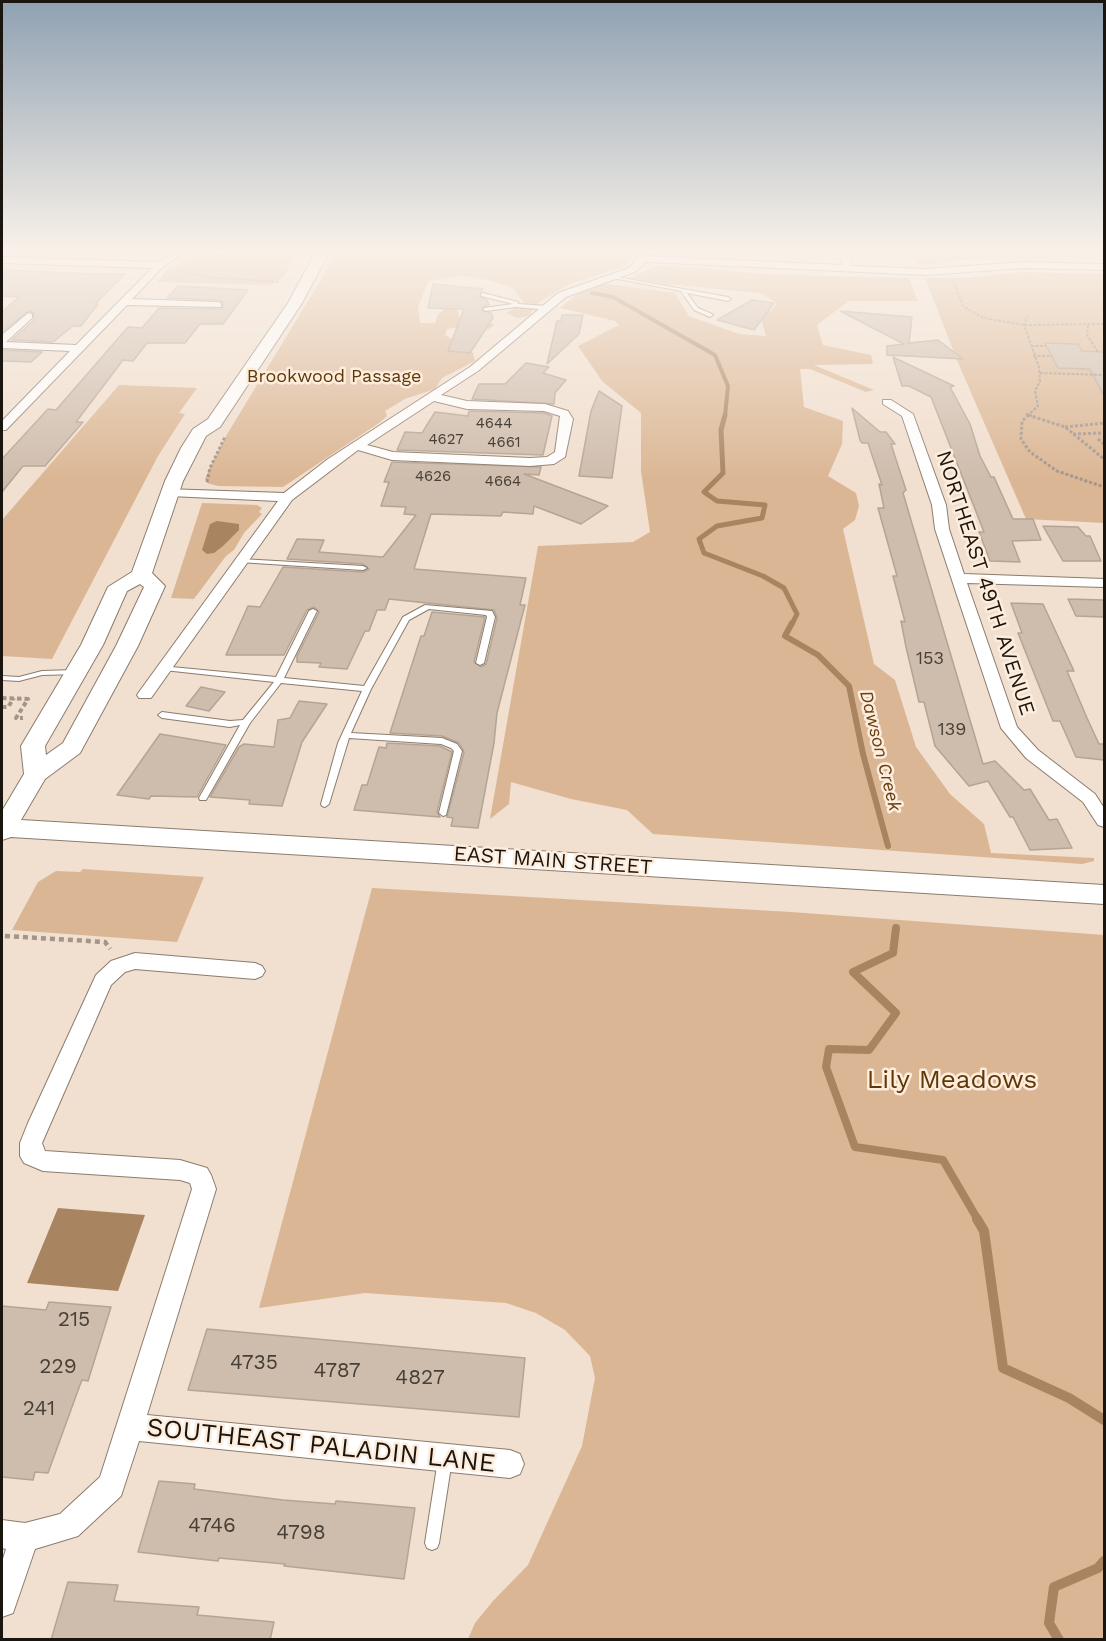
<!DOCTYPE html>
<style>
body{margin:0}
#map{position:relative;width:1106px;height:1641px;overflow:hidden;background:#f1dfcf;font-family:"Work Sans",sans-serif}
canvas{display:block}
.frame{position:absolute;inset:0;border:3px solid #1b150f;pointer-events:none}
</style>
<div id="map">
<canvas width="1106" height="1641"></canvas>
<div class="frame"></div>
</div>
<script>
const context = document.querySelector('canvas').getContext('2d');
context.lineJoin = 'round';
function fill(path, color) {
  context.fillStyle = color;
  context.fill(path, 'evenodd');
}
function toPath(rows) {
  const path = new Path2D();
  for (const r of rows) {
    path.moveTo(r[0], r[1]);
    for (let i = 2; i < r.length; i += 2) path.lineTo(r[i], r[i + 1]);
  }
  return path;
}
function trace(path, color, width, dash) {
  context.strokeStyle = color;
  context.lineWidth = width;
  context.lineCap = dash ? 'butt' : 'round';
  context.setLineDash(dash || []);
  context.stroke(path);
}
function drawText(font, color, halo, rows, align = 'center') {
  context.font = font + ' "Work Sans",sans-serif';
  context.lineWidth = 5;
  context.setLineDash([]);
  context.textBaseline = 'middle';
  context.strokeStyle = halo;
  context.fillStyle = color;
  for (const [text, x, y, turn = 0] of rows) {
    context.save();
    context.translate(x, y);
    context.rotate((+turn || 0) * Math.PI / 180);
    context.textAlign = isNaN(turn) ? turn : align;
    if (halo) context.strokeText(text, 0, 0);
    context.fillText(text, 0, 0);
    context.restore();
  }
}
fill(toPath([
 [258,251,296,251,285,275,271,285,157,282,168,269,173,269,186,257],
 [335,251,632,251,633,258,625,266,569,284,538,303,529,316,517,318,506,313,524,303,513,288,485,279,459,276,429,281,418,306,420,323,435,323,438,314,446,308,457,308,460,320,488,321,495,325,487,330,470,325,447,329,445,335,473,353,475,361,442,378,435,389,405,399,385,411,387,416,379,423,283,487,218,486,207,483,205,479,210,468,226,436,322,278],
 [911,251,1104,251,1104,259,1001,256,925,265,916,265],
 [659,265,764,274,909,278,918,301,849,301,817,325,823,345,871,355,873,364,814,365,874,390,866,392,810,369,800,369,804,407,843,421,842,444,828,476,856,493,859,506,855,520,843,529,874,664,895,680,916,747,950,794,984,824,991,853,1094,858,1094,861,1082,864,653,834,627,810,571,799,511,782,509,804,490,819,538,546,633,542,650,532,641,471,641,413,602,381,578,346,619,325,615,321,560,308,583,289,608,284,675,293,689,316,739,334,766,336,760,315,772,310,777,303,760,293,666,284,629,278],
 [1023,272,1104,274,1104,523,1026,519,959,365,925,278,962,278],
 [119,385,197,388,179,413,185,414,158,456,52,659,2,656,2,520],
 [202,503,257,505,262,508,259,512,262,514,244,533,234,550,226,556,194,599,171,598],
 [83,869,204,877,177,942,12,930,38,882,56,871,80,872],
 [372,888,791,912,1104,935,1104,1639,468,1639,475,1623,493,1601,528,1565,582,1446,595,1378,590,1356,565,1330,536,1313,506,1303,365,1293,259,1308]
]), '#dbb694');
fill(toPath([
 [217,521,239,524,239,530,223,546,214,553,207,554,202,550,210,524],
 [58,1208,145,1215,118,1291,27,1283]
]), '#a98460');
trace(toPath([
 [592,293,613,297,715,355,728,386,725,416]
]), '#a98460', 4);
trace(toPath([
 [725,415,721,430,723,473,704,492,717,501,765,505,762,518,717,526,699,539,704,553,763,576,784,588,797,614,792,624]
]), '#a98460', 5);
trace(toPath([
 [792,623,785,636,818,655,849,686,863,754,888,846]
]), '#a98460', 6);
trace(toPath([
 [896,928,893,953,853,972,896,1013,869,1050,829,1049,826,1067,855,1147,943,1160,978,1220]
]), '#a98460', 8);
trace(toPath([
 [977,1219,984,1231,1003,1368,1069,1398,1104,1420],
 [1059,1640,1049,1623,1054,1587,1098,1568,1104,1561]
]), '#a98460', 10);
const building = toPath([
 [2,270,95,274,125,274,95,304,98,304,81,326,73,326,53,342,12,340,34,320,34,313,29,311,2,332,2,312,19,297,2,296,2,270],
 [433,284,483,289,479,296,487,300,489,305,482,307,482,310,491,313,493,318,470,353,448,351,464,309,428,308,433,284],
 [178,286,248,290,223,324,200,324,185,343,147,343,133,361,123,360,76,422,83,422,45,466,23,466,2,492,2,459,48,409,56,410,128,327,142,328,159,308,223,309,223,302,218,300,167,298,178,286],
 [752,300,774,303,754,330,717,320,752,300],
 [840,311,912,317,909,343,938,340,963,359,887,355,887,346,904,344,840,311],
 [562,315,583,315,579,334,547,364,557,321,561,321,562,315],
 [1045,343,1078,344,1082,351,1104,352,1104,396,1090,369,1058,368,1045,343],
 [2,350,42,352,31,362,2,361,2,350],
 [893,357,954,386,950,387,970,424,980,456,991,477,994,477,1013,519,1033,519,1041,540,1012,541,1020,562,990,561,979,532,984,532,931,397,909,386,902,386,893,357],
 [526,363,549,367,543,373,566,380,555,393,554,404,472,399,479,384,505,384,526,363],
 [599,391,622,406,612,478,579,476,591,411,599,391],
 [852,408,880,432,886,432,895,444,891,444,906,490,903,493,983,764,995,761,1024,790,1030,789,1049,820,1057,819,1072,848,1030,850,1013,817,1010,817,988,781,969,786,935,746,924,702,919,702,906,647,901,621,905,622,893,576,897,576,878,508,884,508,879,484,882,485,868,443,862,443,860,440,852,408],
 [469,411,544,413,552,416,543,455,397,450,405,432,422,433,435,412,468,416,469,411],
 [392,462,541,467,539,475,524,474,608,506,581,524,534,506,533,514,503,512,501,516,431,514,414,569,526,578,520,605,525,605,497,713,494,743,478,828,451,826,453,818,447,817,464,752,459,743,442,736,390,733,421,636,424,636,432,612,485,617,474,662,481,667,486,664,497,618,494,610,389,599,385,610,377,610,369,631,365,631,347,669,319,667,321,663,297,662,297,656,319,612,314,607,307,610,284,655,226,655,248,606,260,607,283,567,363,572,369,569,363,564,287,559,297,539,324,540,319,552,383,557,416,515,404,514,406,507,381,506,389,482,384,482,392,462],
 [1043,526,1078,527,1086,536,1090,536,1101,561,1063,561,1043,526],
 [1068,599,1104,600,1104,617,1076,616,1068,599],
 [1011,603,1043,604,1074,671,1067,671,1087,718,1099,744,1104,744,1104,760,1076,757,1060,721,1053,721,1018,633,1022,633,1011,603],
 [201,687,225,692,209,711,186,706,201,687],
 [299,701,327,704,302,742,282,806,249,804,250,800,210,797,239,747,244,744,274,747,278,720,290,718,299,701],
 [160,734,226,745,197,797,151,796,149,799,117,795,160,734],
 [387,743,440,746,452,752,437,812,440,817,354,810,362,785,367,785,379,747,386,748,387,743],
 [49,1302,111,1307,88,1381,82,1380,80,1385,48,1473,35,1472,33,1480,2,1477,2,1306,46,1310,49,1302],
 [207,1329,525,1358,519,1417,188,1390,207,1329],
 [159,1481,195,1484,194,1489,283,1500,335,1504,336,1501,415,1508,404,1579,284,1566,285,1564,219,1558,218,1561,138,1552,159,1481],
 [68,1582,118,1585,114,1601,199,1607,197,1615,274,1622,270,1640,51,1640,68,1582]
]);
fill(building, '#cebcac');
trace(building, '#b4a494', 1.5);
const service = toPath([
 [611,276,728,297,731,299,728,301,687,293,698,308,712,314,713,315,710,317,694,310,681,291,613,278,611,278,611,276],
 [483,293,518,302,518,304,548,306,551,308,548,310,516,307,486,311,484,310,484,308,513,304,481,296,481,294,483,293],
 [241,559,363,566,367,568,363,570,239,562,237,561,241,559],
 [425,605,492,611,495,617,484,663,480,665,476,663,487,617,486,615,429,609,409,620,371,689,351,733,442,738,457,744,462,751,446,815,443,816,439,813,454,751,451,748,441,744,349,738,329,804,325,807,322,806,321,804,338,743,362,691,281,683,250,723,206,800,200,800,199,798,240,725,230,727,162,718,158,715,162,712,230,721,243,720,274,682,164,670,160,668,161,666,276,677,309,611,313,609,317,611,284,678,364,686,403,617,425,605],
 [76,670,79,670,80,672,79,674,42,675,19,681,2,680,2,676,19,677,42,671,76,670],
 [445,1453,450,1455,452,1460,439,1543,437,1548,432,1550,427,1548,425,1543,438,1460,440,1455,445,1453]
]);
const minor = toPath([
 [175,251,187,251,163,267,132,299,217,302,221,303,221,307,127,305,6,430,2,430,2,421,70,351,2,348,2,335,28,313,32,314,32,318,6,342,76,345,152,268,2,263,2,257,158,262,175,251],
 [636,251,646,251,646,256,843,265,838,251,848,251,853,266,926,269,1023,262,1104,264,1104,270,1023,268,926,275,646,262,635,272,566,297,478,371,441,395,467,401,545,404,568,411,573,419,565,457,554,464,530,466,392,460,358,450,292,500,151,698,139,698,137,695,139,692,278,501,170,496,165,495,165,489,284,493,328,459,470,367,558,293,629,268,636,261,636,251],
 [434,401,467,409,544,411,560,416,555,452,547,457,530,458,393,452,367,445,434,401],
 [883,400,891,400,913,414,946,505,949,529,964,574,1104,579,1104,587,967,583,1017,727,1038,750,1095,794,1104,808,1104,827,1098,825,1083,802,1026,758,1001,728,935,529,932,505,902,416,883,404,883,400],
 [135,953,255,963,262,966,265,971,262,976,255,979,135,969,125,972,111,985,42,1143,45,1151,180,1160,207,1168,211,1175,216,1189,147,1415,510,1450,520,1454,524,1464,520,1474,510,1478,139,1441,121,1496,78,1536,35,1549,13,1613,2,1617,2,1562,6,1549,2,1548,2,1520,25,1523,60,1514,100,1477,192,1189,190,1183,180,1180,43,1171,24,1163,20,1156,20,1143,28,1123,96,975,111,961,135,953]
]);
const secondary = toPath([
 [316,251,330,251,302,303,220,427,206,436,183,481,152,573,165,586,138,646,80,753,45,779,21,820,1104,885,1104,904,11,837,2,840,2,811,24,774,21,746,81,645,108,587,132,572,165,481,181,448,193,429,208,419,288,303,316,251],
 [140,584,144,587,116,646,63,743,46,755,45,746,103,645,127,591,140,584]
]);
trace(service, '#8c7c6d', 2);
trace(minor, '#8c7c6d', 2);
trace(secondary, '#8c7c6d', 2);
trace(toPath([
 [178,270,206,277,281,282],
 [954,283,963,306,984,318,1024,325,1104,324],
 [1088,325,1087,335,1098,352],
 [1031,346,1046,346],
 [1033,356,1052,356],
 [1040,373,1104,375],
 [1026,414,1032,416],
 [1027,416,1038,406,1035,391,1040,381,1039,367,1024,325,1028,316]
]), '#a39589', 2, [3, 1.5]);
trace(toPath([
 [1028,415,1065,427,1104,459],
 [1029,415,1022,421,1021,439,1030,452,1057,471,1104,487],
 [1065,427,1104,423],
 [1073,434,1104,433],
 [1098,439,1104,444],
 [207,482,210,468,225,437]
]), '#a39589', 3, [3, 2]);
trace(toPath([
 [2,698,28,699,16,718,23,718],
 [2,707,8,707,14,698]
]), '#a39589', 4, [4.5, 3]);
trace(toPath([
 [5,936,105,942,110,949]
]), '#a39589', 4.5, [5, 4]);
fill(service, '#fff');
fill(minor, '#fff');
fill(secondary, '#fff');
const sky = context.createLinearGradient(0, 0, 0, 481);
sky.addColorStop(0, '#8fa1b2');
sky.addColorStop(0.52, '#f9f1e9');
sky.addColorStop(1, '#f9f1e900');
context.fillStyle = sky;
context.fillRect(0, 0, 1106, 481);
drawText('15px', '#483f36', null, [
 ["4644",494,424],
 ["4627",446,440],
 ["4661",504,443],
 ["4626",433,477],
 ["4664",503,482]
]);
drawText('18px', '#5e3809', '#feeddc', [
 ["Brookwood Passage",334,377]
]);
drawText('18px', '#483f36', null, [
 ["153",930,659],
 ["139",952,730]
]);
drawText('italic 18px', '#664014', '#feeddc', [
 ["Dawson Creek",880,751,76]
]);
drawText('21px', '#1b150f', '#feeddc', [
 ["NORTHEAST 49TH AVENUE",985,583,72],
 ["EAST MAIN STREET",553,861,4]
]);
drawText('21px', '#483f36', null, [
 ["215",74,1320],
 ["4735",254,1363],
 ["229",58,1367],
 ["4787",337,1371],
 ["4827",420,1378],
 ["241",39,1409],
 ["4746",212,1526],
 ["4798",301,1533]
]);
drawText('26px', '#5e3809', '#feeddc', [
 ["Lily Meadows",952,1080]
]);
drawText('26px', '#1b150f', '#feeddc', [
 ["SOUTHEAST PALADIN LANE",321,1446,6]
]);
</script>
